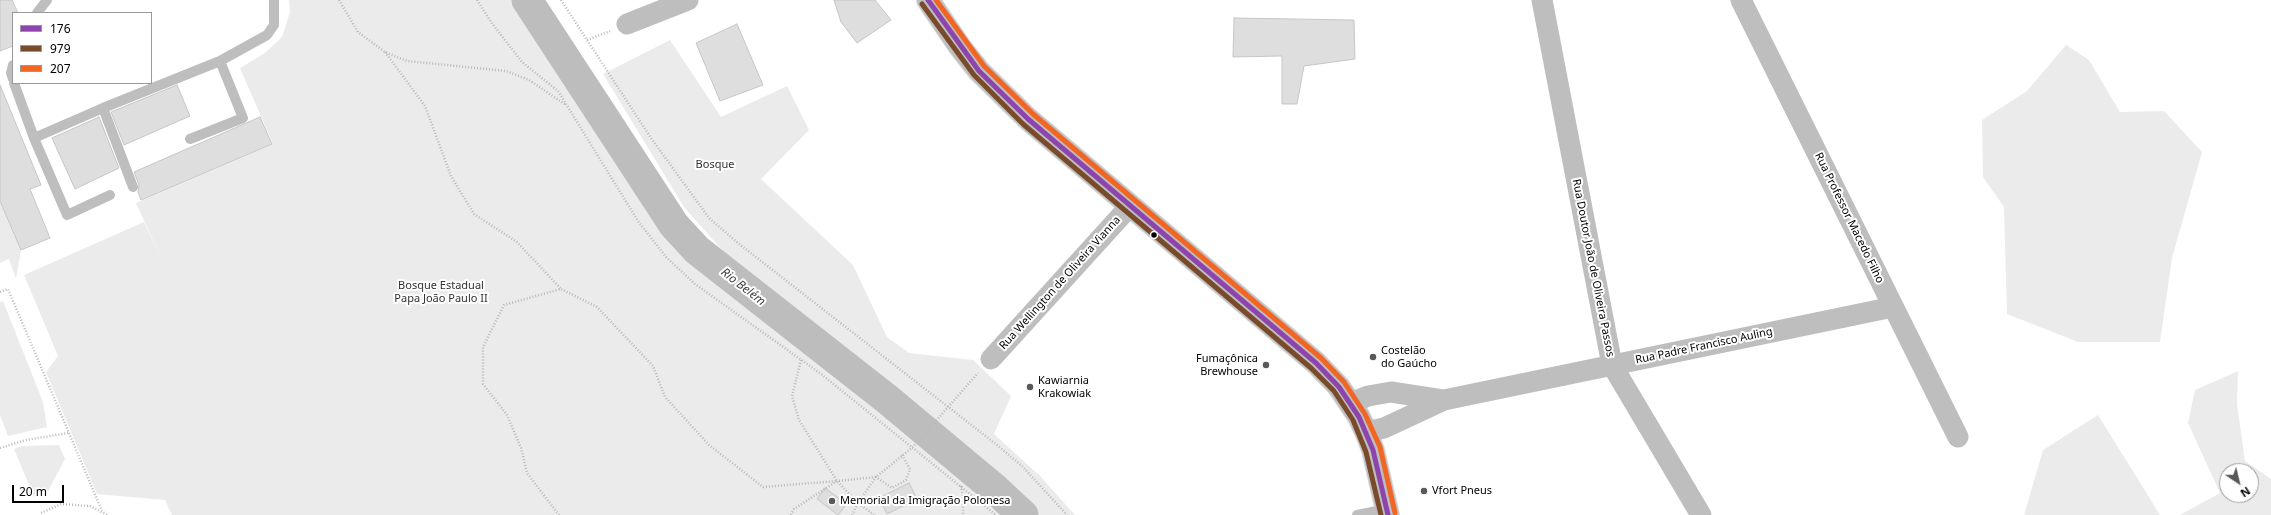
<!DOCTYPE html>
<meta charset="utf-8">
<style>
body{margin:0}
#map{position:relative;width:2271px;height:515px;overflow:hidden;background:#fff;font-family:"Noto Sans",sans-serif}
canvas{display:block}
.legend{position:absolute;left:12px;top:12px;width:140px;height:72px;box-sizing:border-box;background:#fff;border:1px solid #999;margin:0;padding:5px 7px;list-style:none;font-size:12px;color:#000}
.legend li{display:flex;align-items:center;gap:8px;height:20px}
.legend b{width:20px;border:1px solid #999}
.north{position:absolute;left:2219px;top:463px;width:40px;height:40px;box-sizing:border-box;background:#fff;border:1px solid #999;border-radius:50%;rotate:145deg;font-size:11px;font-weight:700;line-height:16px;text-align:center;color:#000}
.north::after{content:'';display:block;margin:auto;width:14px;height:18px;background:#595959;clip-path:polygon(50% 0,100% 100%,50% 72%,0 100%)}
.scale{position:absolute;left:12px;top:485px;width:52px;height:18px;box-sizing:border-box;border:2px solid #000;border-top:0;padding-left:5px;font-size:12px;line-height:14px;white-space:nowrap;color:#000;-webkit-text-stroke:3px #fff;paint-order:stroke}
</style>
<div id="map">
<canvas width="2271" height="515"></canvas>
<ul class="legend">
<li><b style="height:5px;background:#8e44ad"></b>176</li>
<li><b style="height:5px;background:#7a4b2a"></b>979</li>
<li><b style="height:5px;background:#f26522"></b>207</li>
</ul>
<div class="north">N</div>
<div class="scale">20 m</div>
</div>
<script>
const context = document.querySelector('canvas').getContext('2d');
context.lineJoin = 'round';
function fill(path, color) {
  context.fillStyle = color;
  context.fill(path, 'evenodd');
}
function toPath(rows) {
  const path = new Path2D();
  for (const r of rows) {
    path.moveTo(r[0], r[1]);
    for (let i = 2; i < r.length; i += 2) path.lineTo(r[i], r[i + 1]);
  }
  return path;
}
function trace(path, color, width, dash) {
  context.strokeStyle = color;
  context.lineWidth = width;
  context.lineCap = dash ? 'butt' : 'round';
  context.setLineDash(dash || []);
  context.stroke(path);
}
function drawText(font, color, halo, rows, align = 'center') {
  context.font = font + ' "Noto Sans",sans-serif';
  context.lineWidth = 4;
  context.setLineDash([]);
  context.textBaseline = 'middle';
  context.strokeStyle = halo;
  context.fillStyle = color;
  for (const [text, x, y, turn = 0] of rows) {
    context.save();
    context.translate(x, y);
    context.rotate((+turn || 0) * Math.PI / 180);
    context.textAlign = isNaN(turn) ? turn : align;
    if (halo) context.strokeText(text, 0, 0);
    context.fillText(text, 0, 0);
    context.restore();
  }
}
fill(toPath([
 [289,0,521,0,661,223,692,256,830,364,1010,515,172,515,165,500,97,494,46,372,58,356,24,275,144,222,163,262,136,203,273,144,240,68,265,53,282,37,290,12],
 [670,40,721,117,787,86,809,130,761,179,853,265,887,337,909,353,973,360,1011,396,994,434,1041,477,1075,515,1032,515,989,473,880,380,739,269,684,207,603,74],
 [2066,45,2089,60,2120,112,2164,111,2202,152,2172,258,2160,342,2078,342,2007,314,2004,207,1983,177,1982,120,2027,91],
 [0,201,21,250,16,279,9,259,0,263],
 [3,301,43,402,47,427,8,436,0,415,0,302],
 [2238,371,2237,404,2245,461,2271,479,2271,515,2180,515,2220,493,2188,423,2195,390],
 [2227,471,2251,471,2251,495,2227,495],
 [2098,415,2160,515,2024,515,2043,450],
 [59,445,65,459,47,493,34,497,14,449,22,446]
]), '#ebebeb');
trace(toPath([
 [527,0,674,225,697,250,887,399,996,490,1023,515]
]), '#bdbdbd', 31);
const building = toPath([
 [0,0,12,0,18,13,13,13,13,46,0,51,0,0],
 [834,0,875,0,891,20,857,43,841,22,834,0],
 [1234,18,1354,20,1355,59,1304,66,1297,104,1282,104,1282,56,1233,57,1234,18],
 [737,24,763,85,720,101,696,43,737,24],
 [0,85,41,185,30,189,50,238,21,250,0,201,0,85],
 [177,85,190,116,124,145,111,112,177,85],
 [99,117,119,168,75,189,52,138,99,117],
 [260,117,272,144,141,200,138,192,139,185,134,172,260,117],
 [909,483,917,499,887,514,879,498,909,483],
 [825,488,847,504,838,515,817,499,825,488]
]);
fill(building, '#dedede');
trace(building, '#c6c6c6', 1);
const primary = toPath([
 [928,0,960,47,979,71,1028,119,1316,363,1339,387,1359,417,1366,432,1373,450,1388,515]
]);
trace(primary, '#dbdbdb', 24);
trace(toPath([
 [339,0,358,32,385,52,407,61,506,71,529,80,566,105],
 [477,0,491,22,522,62,558,91,638,221,666,257,695,284,821,374,996,515],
 [561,0,651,138,709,218,738,243,997,445,1022,466,1067,515],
 [587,40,610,31],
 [385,52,425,106,451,176,474,214,517,242,561,289],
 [0,292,8,289,102,511],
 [801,360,792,396,799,420,837,481,858,503,852,515],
 [0,448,26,440,68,433],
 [961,486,963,496,963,515],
 [41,513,61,504,90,506,108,515],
 [559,515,527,473,521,448,507,415,483,384,483,347,504,305,561,289,597,307,653,366,665,397,709,445,763,487,837,481],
 [791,515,794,509,837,481,876,477,913,447,978,373],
 [874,515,858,503,876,477,892,488,906,480,910,469,902,455]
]), '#b9b9b9', 2.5, [1, 2]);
trace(toPath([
 [37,13,47,0],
 [13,65,11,73,13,79],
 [14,83,34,138,67,215,110,195],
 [103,108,220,61],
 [34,138,103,108,133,187],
 [190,139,243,118,220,61,267,35,274,25,274,0],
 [1357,515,1387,509]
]), '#bebebe', 10);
trace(toPath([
 [1542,0,1612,365,1701,515],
 [1741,0,1958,437],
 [627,24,688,0],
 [991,359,1130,206],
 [1351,403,1368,396,1391,392,1443,400],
 [1366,432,1384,428,1444,400,1893,307]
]), '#bebebe', 21);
trace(primary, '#bebebe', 22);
trace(toPath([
 [928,0,979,71,1028,119,1316,363,1339,387,1359,417,1373,450,1388,515]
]), '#8e44ad', 5);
trace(toPath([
 [922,4,974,75,1023,124,1311,368,1334,391,1353,420,1366,452,1381,515]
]), '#7a4b2a', 5);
trace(toPath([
 [936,0,984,66,1033,114,1321,358,1344,382,1365,414,1380,447,1395,513]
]), '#f26522', 5);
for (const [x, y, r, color] of [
 [1154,235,3.5,"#000"],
 [1373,357,4,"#595959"],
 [1266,365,4,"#595959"],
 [1030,387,4,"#595959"],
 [1424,491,4,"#595959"],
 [832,501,4,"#595959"]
]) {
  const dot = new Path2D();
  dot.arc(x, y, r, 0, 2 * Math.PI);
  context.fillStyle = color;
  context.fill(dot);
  trace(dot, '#fff', 1.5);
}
drawText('11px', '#313131', '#fff', [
 ["Bosque",715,165],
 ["Bosque Estadual",441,286],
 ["Papa João Paulo II",441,299]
]);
drawText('11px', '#000', '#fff', [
 ["Rua Professor Macedo Filho",1849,218,64],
 ["Rua Doutor João de Oliveira Passos",1593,268,79],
 ["Rua Wellington de Oliveira Vianna",1060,283,-48],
 ["Rua Padre Francisco Auling",1704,346,-12]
]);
drawText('11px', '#000', '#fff', [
 ["Costelão",1381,351],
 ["do Gaúcho",1381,364],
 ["Fumaçônica",1258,359,"right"],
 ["Brewhouse",1258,372,"right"],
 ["Kawiarnia",1038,381],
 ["Krakowiak",1038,394],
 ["Vfort Pneus",1432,491],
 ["Memorial da Imigração Polonesa",840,501]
], 'left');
drawText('italic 12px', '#424242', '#fff', [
 ["Rio Belém",743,287,38]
]);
</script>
